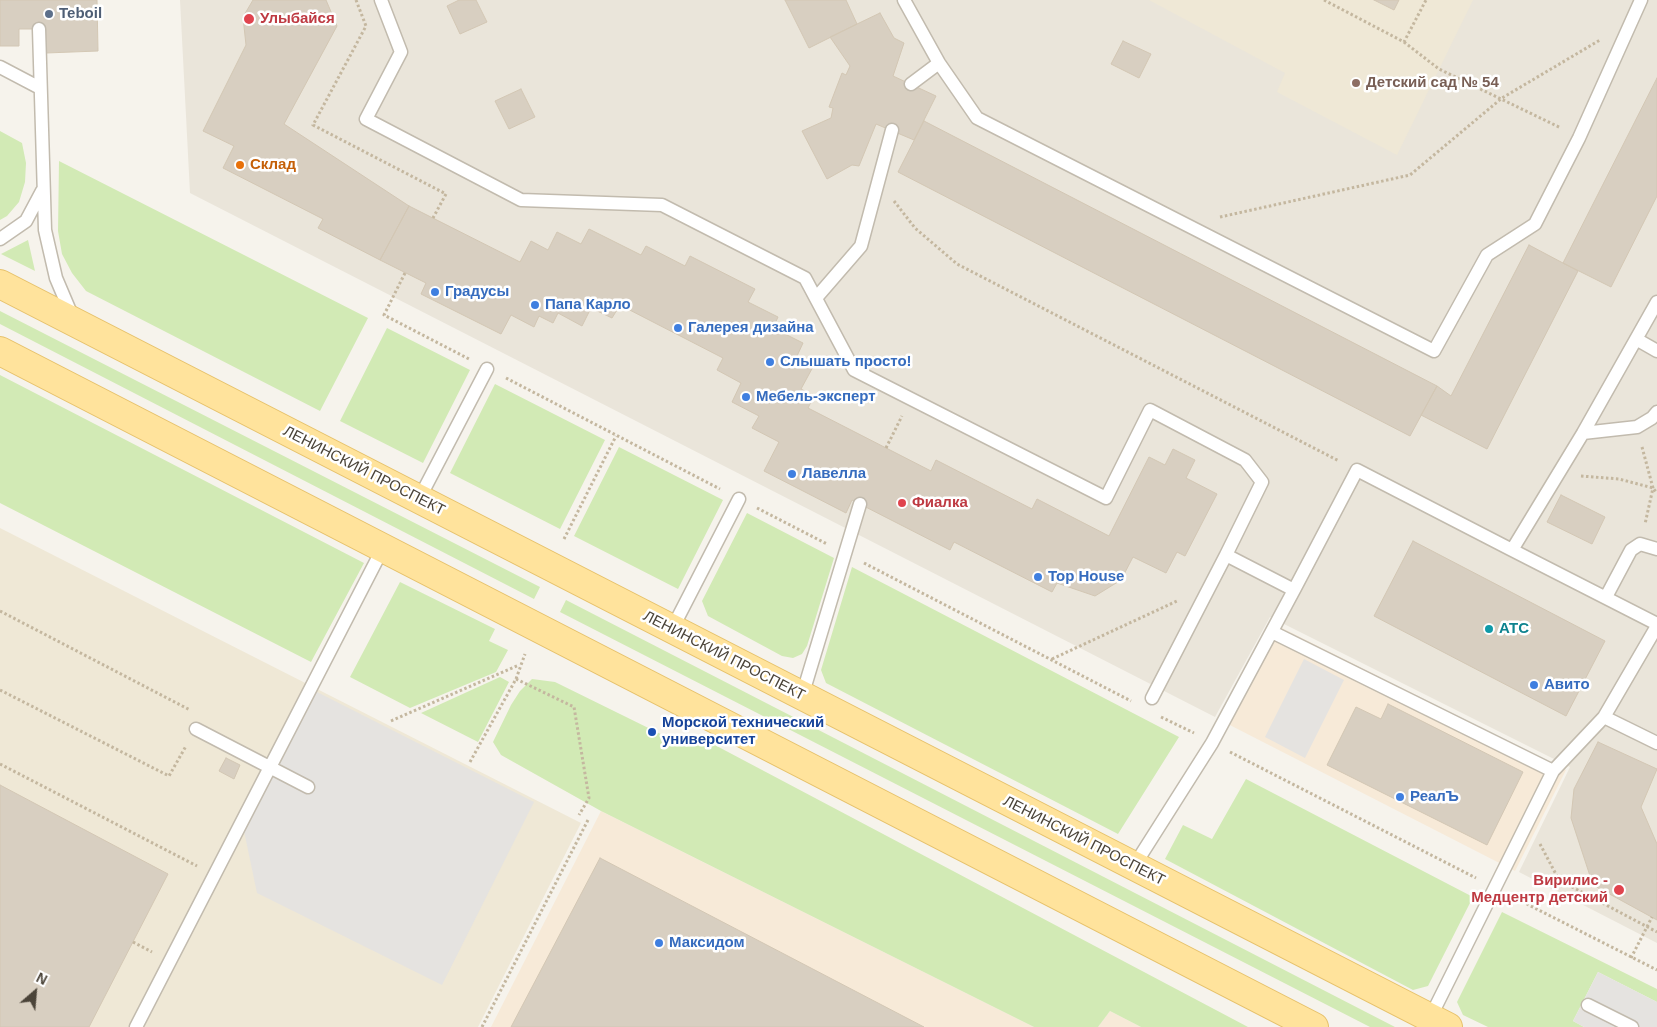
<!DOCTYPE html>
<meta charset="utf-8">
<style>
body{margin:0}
#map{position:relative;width:1657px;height:1027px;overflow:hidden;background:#f6f3ec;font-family:Helvetica,sans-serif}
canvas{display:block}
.north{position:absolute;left:10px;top:967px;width:50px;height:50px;-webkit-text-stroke:4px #fff;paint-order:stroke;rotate:27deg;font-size:14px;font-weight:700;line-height:20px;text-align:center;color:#4b4439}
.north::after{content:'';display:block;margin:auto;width:18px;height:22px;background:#4b4439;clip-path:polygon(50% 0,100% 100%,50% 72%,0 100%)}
</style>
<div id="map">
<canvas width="1657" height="1027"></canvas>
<div class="north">N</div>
</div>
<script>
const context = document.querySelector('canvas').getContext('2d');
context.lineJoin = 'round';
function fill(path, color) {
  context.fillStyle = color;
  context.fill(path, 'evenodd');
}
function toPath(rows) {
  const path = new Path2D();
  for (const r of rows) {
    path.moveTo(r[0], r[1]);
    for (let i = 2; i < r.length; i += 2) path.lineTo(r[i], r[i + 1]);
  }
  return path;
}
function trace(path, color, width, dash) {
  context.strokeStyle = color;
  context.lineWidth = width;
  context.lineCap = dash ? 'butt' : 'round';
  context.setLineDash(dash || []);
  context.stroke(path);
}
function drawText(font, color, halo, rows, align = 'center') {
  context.font = font + ' Helvetica,sans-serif';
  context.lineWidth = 5;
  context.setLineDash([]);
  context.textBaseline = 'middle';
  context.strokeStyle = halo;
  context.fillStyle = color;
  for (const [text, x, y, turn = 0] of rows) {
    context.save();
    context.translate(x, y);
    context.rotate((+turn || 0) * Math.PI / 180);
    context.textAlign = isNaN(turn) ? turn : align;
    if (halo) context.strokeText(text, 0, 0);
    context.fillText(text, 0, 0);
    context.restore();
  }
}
fill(toPath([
 [180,0,1657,0,1657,943,1519,872,1570,767,1270,617,1215,717,190,193]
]), '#eae5da');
fill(toPath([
 [1272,623,1566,770,1515,871,1220,720],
 [601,811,1034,1027,491,1027],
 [1110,1011,1141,1027,1098,1027]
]), '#f7ead8');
fill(toPath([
 [1149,0,1473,0,1397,155,1277,92,1285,73],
 [0,528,581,823,478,1027,0,1027]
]), '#efe8d6');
fill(toPath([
 [0,131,22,143,26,163,25,182,19,202,7,216,0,220],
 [59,161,368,318,320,411,86,291,72,273,62,254,58,231],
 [28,240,35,271,1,254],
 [0,311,540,587,534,599,0,324],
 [387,328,470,370,423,463,340,421],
 [0,375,364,563,311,662,0,503],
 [495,384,605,440,560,529,450,473],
 [619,447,723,500,678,589,574,536],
 [747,513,834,558,807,646,802,654,793,658,782,656,708,616,702,601],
 [852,567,1179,737,1118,834,826,683,821,670],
 [400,582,495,629,489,641,508,650,496,672,410,708,350,677],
 [566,600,805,723,1395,1027,1370,1027,560,612],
 [500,677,509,682,478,742,421,713],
 [532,679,555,682,687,747,694,734,1248,1027,1141,1027,1110,1011,1098,1027,1034,1027,601,811,501,755,493,742,511,705,520,691],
 [1246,779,1473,897,1428,986,1413,990,1165,859,1183,825,1212,839],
 [1502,912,1657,989,1657,1002,1598,972,1573,1021,1584,1027,1488,1027,1463,1015,1457,1002]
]), '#d2eab5');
fill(toPath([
 [1304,659,1344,680,1305,758,1265,737],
 [315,691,534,802,442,985,257,893,244,831],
 [1598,972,1657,1002,1657,1027,1584,1027,1573,1021]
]), '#e5e3e0');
const building = toPath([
 [0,0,97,0,98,51,46,53,45,29,19,29,19,46,0,46,0,0],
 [253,0,326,0,337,26,284,124,409,206,380,260,318,228,323,219,223,168,234,146,203,131,246,45,243,17,253,0],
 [459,0,476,0,487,22,460,34,447,6,459,0],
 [785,0,846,0,857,24,809,48,785,0],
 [1374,0,1399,0,1394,10,1374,0],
 [880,13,894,38,904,43,893,76,936,96,914,140,876,124,859,166,852,165,827,179,802,131,831,118,833,108,829,107,842,73,846,75,850,66,830,37,880,13],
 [1123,41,1151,54,1139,78,1111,64,1123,41],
 [1657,78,1657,196,1611,287,1563,263,1657,78],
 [521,89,535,117,509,129,495,101,521,89],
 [924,121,1437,386,1410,436,898,172,924,121],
 [409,206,520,262,531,241,548,250,557,232,581,244,589,229,641,255,646,246,685,266,690,256,755,289,748,302,778,317,773,328,803,343,797,356,814,365,801,389,814,396,808,408,931,471,936,460,1032,509,1037,499,1109,536,1149,457,1165,465,1173,449,1195,460,1186,478,1217,494,1185,556,1177,552,1166,573,1133,557,1121,580,1095,596,1057,583,1052,592,954,542,950,550,852,500,846,513,764,471,779,442,752,428,759,416,732,402,741,383,717,370,723,358,620,305,612,318,591,308,582,326,558,313,553,323,539,316,534,327,511,315,501,334,421,294,426,283,380,260,409,206],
 [1529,245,1578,271,1487,449,1421,415,1437,386,1451,396,1529,245],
 [1561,495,1605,517,1592,544,1547,522,1561,495],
 [1413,541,1605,641,1566,716,1374,616,1413,541],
 [1388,704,1523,772,1487,845,1327,765,1356,707,1381,719,1388,704],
 [1598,742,1657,769,1641,807,1657,844,1657,920,1593,885,1571,818,1574,789,1598,742],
 [226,758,240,765,234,779,219,771,226,758],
 [0,785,168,874,89,1027,0,1027,0,785],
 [600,858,924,1027,511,1027,600,858]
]);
fill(building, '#d8cfc1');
trace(building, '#d3c7b4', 1);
const lane = toPath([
 [381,0,401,52,366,119,521,200,662,205,805,278,854,370,1106,498,1150,410,1245,460,1262,482,1226,555,1294,590,1212,743,1134,866],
 [904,0,939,63,977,118,1434,351,1487,255,1535,224,1579,138,1641,0],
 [39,29,45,230,56,278,73,318],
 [0,67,40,88],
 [911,84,939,63],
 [0,239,26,221,42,191],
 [816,298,861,246,892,130],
 [1636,339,1657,351],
 [1583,433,1637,427,1652,418,1657,412],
 [419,499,487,369],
 [1512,550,1657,624],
 [1294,590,1357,470,1512,550,1583,433,1657,302],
 [1606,597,1631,550,1640,544,1657,549],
 [672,629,739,499],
 [1272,632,1553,771],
 [802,696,860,504],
 [1152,698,1226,555],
 [1604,717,1657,743],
 [196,729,308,787],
 [1588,1005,1632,1027],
 [1430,1018,1553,771,1604,717,1657,626],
 [136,1027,383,548]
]);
const primary = toPath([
 [0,284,1448,1027],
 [0,351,1314,1027]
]);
trace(lane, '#c2bbae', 15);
trace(primary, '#e6c16a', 30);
trace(toPath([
 [356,0,366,26,313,125,446,194,433,218],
 [1324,0,1404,42,1426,0],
 [1404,42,1439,69,1561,128],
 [894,201,915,228,957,264,1339,461],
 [1220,217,1410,175,1502,98,1600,40],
 [405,273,384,315,469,359],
 [506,378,720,489],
 [1642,447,1653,488,1645,524],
 [886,448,902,416],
 [1581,476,1619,479,1653,488,1657,493],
 [757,508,827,544],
 [564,539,616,436],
 [864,563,1131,701],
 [0,611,190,710],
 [1052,659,1177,601],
 [516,679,574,707,589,798,579,815],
 [0,690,169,776,186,746],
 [1161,717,1194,733],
 [391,721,519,665],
 [1230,752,1476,878],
 [470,762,516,679,525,654],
 [0,764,197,866],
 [1540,844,1559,880,1657,932],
 [1513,897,1657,970],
 [133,942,152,952],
 [1631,958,1652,917],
 [482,1027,588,820]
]), '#c4b79f', 3, [2.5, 2.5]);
trace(lane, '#fff', 12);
trace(primary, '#ffe39c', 28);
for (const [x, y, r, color] of [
 [49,14,5,"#5c6f8a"],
 [249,19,6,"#e0444e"],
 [1356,83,5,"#8d6e63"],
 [240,165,5,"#e8710a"],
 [435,292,5,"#3f7fe0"],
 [535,305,5,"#3f7fe0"],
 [678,328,5,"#3f7fe0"],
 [770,362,5,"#3f7fe0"],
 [746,397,5,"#3f7fe0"],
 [792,474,5,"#3f7fe0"],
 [902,503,5,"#e0444e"],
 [1038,577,5,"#3f7fe0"],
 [1489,629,5,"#0f9aa8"],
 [1534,685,5,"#3f7fe0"],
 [652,732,5,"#1a4fb4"],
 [1400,797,5,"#3f7fe0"],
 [1619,890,6,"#e0444e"],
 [659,943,5,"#3f7fe0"]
]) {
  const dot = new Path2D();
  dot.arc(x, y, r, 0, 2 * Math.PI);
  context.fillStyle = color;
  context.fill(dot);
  trace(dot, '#fff', 2);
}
drawText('bold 15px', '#4e5e75', '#fff', [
 ["Teboil",59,14]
], 'left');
drawText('bold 15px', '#be3a42', '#fff', [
 ["Улыбайся",260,19],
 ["Фиалка",912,503],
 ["Вирилис -",1608,881,"right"],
 ["Медцентр детский",1608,898,"right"]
], 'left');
drawText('bold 15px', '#785e54', '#fff', [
 ["Детский сад № 54",1366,83]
], 'left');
drawText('bold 15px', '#c56008', '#fff', [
 ["Склад",250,165]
], 'left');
drawText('bold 15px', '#366cbe', '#fff', [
 ["Градусы",445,292],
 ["Папа Карло",545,305],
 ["Галерея дизайна",688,328],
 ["Слышать просто!",780,362],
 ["Мебель-эксперт",756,397],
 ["Лавелла",802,474],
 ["Top House",1048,577],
 ["Авито",1544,685],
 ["РеалЪ",1410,797],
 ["Максидом",669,943]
], 'left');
drawText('15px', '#4b4439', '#fff', [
 ["ЛЕНИНСКИЙ ПРОСПЕКТ",364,471,27],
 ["ЛЕНИНСКИЙ ПРОСПЕКТ",724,656,27],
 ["ЛЕНИНСКИЙ ПРОСПЕКТ",1084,841,27]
]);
drawText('bold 15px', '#0d838f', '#fff', [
 ["АТС",1499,629]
], 'left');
drawText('bold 15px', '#164399', '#fff', [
 ["Морской технический",662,723],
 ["университет",662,740]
], 'left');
</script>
